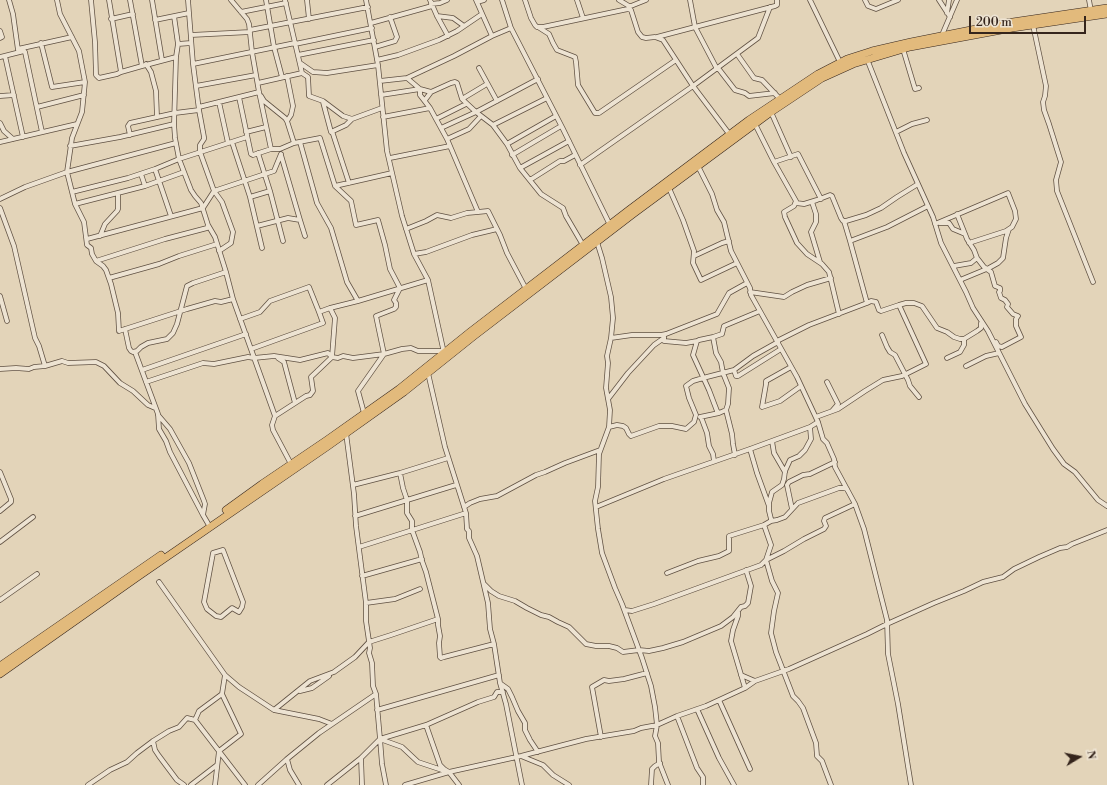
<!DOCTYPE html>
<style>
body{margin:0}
#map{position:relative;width:1107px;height:785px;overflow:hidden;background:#e3d4b9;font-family:"Libre Bodoni",serif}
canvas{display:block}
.north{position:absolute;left:1059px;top:737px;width:40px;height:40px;-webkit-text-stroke:3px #ede3d2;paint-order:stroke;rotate:80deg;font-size:11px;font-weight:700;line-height:16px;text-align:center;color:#35251c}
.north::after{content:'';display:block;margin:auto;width:14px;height:18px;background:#35251c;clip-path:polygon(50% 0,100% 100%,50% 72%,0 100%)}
.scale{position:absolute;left:969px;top:16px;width:117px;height:18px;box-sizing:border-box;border:2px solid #35251c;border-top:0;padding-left:5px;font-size:12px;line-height:14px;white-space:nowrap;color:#35251c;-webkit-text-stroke:3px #ede3d2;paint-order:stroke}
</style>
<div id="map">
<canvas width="1107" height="785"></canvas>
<div class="north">N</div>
<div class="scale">200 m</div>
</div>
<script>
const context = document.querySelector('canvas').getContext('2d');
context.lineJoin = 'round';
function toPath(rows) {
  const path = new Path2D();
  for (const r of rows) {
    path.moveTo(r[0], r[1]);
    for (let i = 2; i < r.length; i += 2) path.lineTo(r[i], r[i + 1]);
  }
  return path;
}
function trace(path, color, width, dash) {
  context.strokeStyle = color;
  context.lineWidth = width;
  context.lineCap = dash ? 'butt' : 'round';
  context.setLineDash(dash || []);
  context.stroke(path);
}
const street = toPath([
 [9,0,13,14,18,50],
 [57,0,60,14,79,51,85,82,82,112,72,138,67,172,75,204,84,222,87,245,91,248,92,254,96,261,103,266,106,270,111,284,118,313,119,331,187,309,215,301,221,302,233,299],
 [91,0,95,42,96,75,99,78,117,74,121,72,142,66,176,57],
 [109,0,121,72],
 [130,0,142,66],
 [152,0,162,60],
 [188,0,193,64,199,110,204,137,204,139,200,145,200,152,214,191,222,202,233,232,231,243,219,251],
 [231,0,247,19,249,24,252,52,259,92,271,149],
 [266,0,274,47,282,77],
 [285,0,302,73,308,77,309,96,323,101,343,116,352,119],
 [307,0,309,19],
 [366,0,378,65,387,151,402,216,414,254,428,280,444,353],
 [430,0,437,16,448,36],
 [476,0,492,36],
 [502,0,511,28,563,129,610,225],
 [525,0,531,18,535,25,537,27,543,27,623,10,628,9,631,10,638,32,642,37,646,38,655,37,663,40,693,86,730,135],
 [577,0,583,18],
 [619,0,629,6,631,6,646,0],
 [690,0,695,27,717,69],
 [810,0,840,62],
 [865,0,868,6,876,9,898,0],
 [939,0,950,17],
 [1089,0,1091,11],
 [477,2,484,0],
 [431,4,440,3,447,0],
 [241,12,286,3],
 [947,13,949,0],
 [174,16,178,44,176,57,174,124,175,138,179,159,191,190,195,196,201,203,208,225,215,237,226,272,233,299,275,416],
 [437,16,453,18,464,26],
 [111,19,133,14],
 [155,20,189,13],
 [371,23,432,6],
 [1033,25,1046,86,1045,96,1043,102,1044,110,1049,124,1061,162,1056,180,1057,191,1093,282],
 [538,27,549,34,553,43,557,50,575,57,576,62,578,85,595,113,599,113,676,60],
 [250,30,368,7],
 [0,31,2,37,0,38],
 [191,35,250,32],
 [942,35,957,0],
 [657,37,775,6,777,5,777,0],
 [41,43,52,87,85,82],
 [178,44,191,43],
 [295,44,372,28],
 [375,47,395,41,397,37,390,17],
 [18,49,72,37],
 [903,49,915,89,919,88],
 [737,54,754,78,762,80,780,99],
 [298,55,374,40],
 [5,56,23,137],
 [0,57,24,51,25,52,42,132],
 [867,59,904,153,933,217,941,243,966,292,973,308,988,331,1025,404,1053,449,1064,464,1075,472,1098,500,1107,506],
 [377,60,398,55,439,40,457,31,482,14],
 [300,63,313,72,327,73,378,65],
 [146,64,151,72,156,91,157,117],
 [193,64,295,43],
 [479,68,497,101],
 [718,68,735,90,745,93,749,96,775,93],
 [287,76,293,106,291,115,287,121],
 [407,78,420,89,420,95,430,108,447,139,478,212,488,211,500,235,507,253,526,289],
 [380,81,407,78,454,56,492,36,511,28],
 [258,83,302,73],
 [196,86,256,75],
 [381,95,420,89,431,92],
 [0,96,14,95],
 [261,96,264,101,285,118,287,121,294,143],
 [239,97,251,154,253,155,271,149,280,149,294,143,320,138,335,186,351,201,356,225,378,220,385,245,390,269,400,288,394,300,396,303,396,307,394,309,376,316,384,354,358,391,364,413],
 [462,99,487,84],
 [425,100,431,92,451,83,455,82,457,83,462,99,476,112,493,125,507,144,520,168,541,194,563,208,566,216,583,245],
 [219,102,228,143],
 [323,102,331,132,346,125,352,119,382,108],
 [37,107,84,95],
 [199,107,259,92],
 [771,112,791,157],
 [383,117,430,108],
 [436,119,466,104],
 [0,123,4,131,13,139],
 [755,124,774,162,798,154,821,199],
 [493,125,547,98],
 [441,128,476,112,538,79],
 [332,131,349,183],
 [246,132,266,127],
 [896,132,912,124,927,120],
 [130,135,128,126,130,123,175,113,199,110],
 [447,139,469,129,481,116],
 [0,142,77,124],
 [232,142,250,197,262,248],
 [507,144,556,116],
 [70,146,120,137,174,124],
 [258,153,270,191,283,241],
 [281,155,300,220,305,236],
 [512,155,561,126],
 [390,158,450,146],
 [774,162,796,201,794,206,784,212,785,217,797,243,807,254,822,264,829,272,839,314],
 [580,165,693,86,758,38,770,7],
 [698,166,712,194,717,210,724,222,731,251,750,288,751,295,797,377,818,422,823,439,827,443,834,459,835,467,855,504,864,529,887,620,888,654,898,704,911,785],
 [520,168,569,141],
 [155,169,171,216],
 [141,174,145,186],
 [530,180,560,161,564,161,575,155],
 [335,186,392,173],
 [669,188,683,220,694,251,693,263,701,280,737,263],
 [72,192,128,178,155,169,179,159,247,137],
 [250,197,270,191],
 [0,199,25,187,67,172,176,143],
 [812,202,816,214,816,222,811,232,820,262],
 [796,203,804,204,817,200,830,195,832,196,841,218,843,221,846,221,866,215,881,208,897,197,918,184],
 [75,204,145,186,184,172],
 [0,208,14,246,35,338,39,346,45,366,62,361,68,363,96,362,104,366,120,383,133,391,148,405,155,408],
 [844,221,850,241,887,227,928,206],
 [939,223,949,223,953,229,965,234],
 [935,224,1008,193,1015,211,1016,219,1012,227,1006,231,969,243],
 [257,226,288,218,300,220],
 [406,229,426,221,437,215,451,218,467,213,478,212],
 [100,236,105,224,117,211,118,209,118,193],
 [87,239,203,208,214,191,274,171,281,154],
 [597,242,602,258,611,297,613,318,611,338,607,356,608,363,606,388,610,410,609,427,599,454,598,487,595,501,598,529,602,553,615,588,622,604,642,658,651,686,655,707,657,725,655,736,658,743,659,762,668,785],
 [414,254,426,252,472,235,497,229],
 [694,256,722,243,729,241],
 [977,258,984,267,991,272,995,286,1000,288,1000,291,999,292,1001,298,1005,300,1008,304,1007,307,1013,314,1018,316,1016,319,1016,326,1021,337,1002,347,998,346,996,342],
 [96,261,165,239,207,228,208,225],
 [954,266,971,263,977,258,974,250,967,239,957,214],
 [109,278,159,264,179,256,217,244],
 [960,280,989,268,998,263,1003,258,1006,238,1009,229],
 [750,292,784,297,792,292,807,285,831,278],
 [0,296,7,321],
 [358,301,428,280],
 [867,303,871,301,876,302,879,310,881,311,899,305],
 [240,319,260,312,270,301,309,287,319,312,330,308],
 [125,329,129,348,131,351,133,352,137,351,141,347,148,343,167,339,173,333,177,324,187,286,193,283,226,272],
 [882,335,887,347,890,352,895,355,908,380,910,386,919,397],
 [664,336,664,341,686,343,697,341],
 [713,337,699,340,697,341,693,355,709,390,717,411,719,413,726,410,728,404,729,388,723,373,721,362,716,353,713,337,722,334,724,326,760,311],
 [611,338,632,335,661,335,666,334,717,314,729,293,747,283],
 [777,341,809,325,867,303,850,241],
 [251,349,323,323,319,312],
 [135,352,158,414,159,429,166,441,170,452,203,515,210,527],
 [278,358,284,362,295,403],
 [947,358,960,352,964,345,964,339],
 [966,366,986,356,999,353],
 [791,367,766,381,766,384,762,407,780,401,801,386],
 [0,369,16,368,29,369,34,367,45,366],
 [142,370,246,334],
 [734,370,736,376,738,376,781,349],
 [428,373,445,447,466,513,467,529,469,531,469,538,477,556,488,603,490,629,494,644,500,683,506,704,522,785],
 [146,382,203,363,214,364,248,357,254,358,274,356,300,360,328,353,332,357,338,358,343,356,353,358,384,354,402,349,411,348,418,351,443,351],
 [827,382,838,404,832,411],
 [608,399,628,373,654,345,664,338],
 [726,410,732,434,733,444,735,455],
 [158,415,170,429,189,463,204,501,205,504,203,515],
 [700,417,719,413],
 [701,417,707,433,709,446,713,454,714,461],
 [816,417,838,409,865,391,883,380,902,376,926,364,899,305,906,303,914,303,922,306,937,328,947,332,954,337,960,339,964,339,977,331,981,328,981,323],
 [609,427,617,425,623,426,626,428,629,434,631,436,659,426,672,426,686,429,694,422,696,415,689,398,686,386,693,381,703,378,734,370,753,356,778,342],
 [810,427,811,439,805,450,799,456,790,460,785,471,784,479,782,485,772,492,769,503,769,511,771,519,771,521,764,525,771,545,766,560,772,581,778,593,774,611,771,633,776,652,793,696,798,701,803,708,816,743,817,756,822,761,831,785],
 [346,433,354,494,356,526,366,603,366,621,370,648,369,653,372,663,373,686,376,694,380,739],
 [772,441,774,453,785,472],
 [750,449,757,473,769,506],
 [291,464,273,430,272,425,275,416,306,396,310,395,313,391,311,377,332,357,335,318,330,308,358,301,347,282,331,228,317,203,300,142],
 [0,472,11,499,11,502,0,511],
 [400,473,403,488,407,500,407,513,412,521,412,530,420,552,422,561,426,572,438,619,438,625,440,636,439,643,440,657,441,658,444,657,494,644],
 [353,485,400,473,448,458],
 [464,507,470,503,480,499,497,496,536,475,545,472,565,463,600,450],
 [596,507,664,479,750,449,810,427,818,422],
 [792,509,787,485,789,482,803,475,810,474,835,462],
 [355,516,456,485],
 [771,521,777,520,785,517,798,503,839,488,844,488,847,489],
 [0,542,33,517],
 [359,547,466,513],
 [223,550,243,602,242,607,239,612,232,608,221,617,216,616,207,609,204,602,213,553,223,550],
 [667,573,698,561,719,556,729,551,729,536,764,525],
 [362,576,422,559],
 [159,582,225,675,222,694,199,711,195,720,245,785],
 [484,584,491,591,499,596,515,601,527,608,541,615,549,617,558,622,569,627,586,644,596,646,609,646,617,648,623,652,639,650,649,651,663,648,683,642,721,626,733,617,741,607,745,606,748,603,751,586,746,570],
 [0,600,37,574],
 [366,603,395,599,420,589],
 [625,610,632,611,654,604,761,565,766,560,784,551,804,539,824,529,826,526,824,521,825,518,855,504],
 [738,612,738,616,733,630,731,641,745,688],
 [225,675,239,687,274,710],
 [741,675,755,681],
 [501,684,508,689,512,697,518,711,525,723,525,730,530,740,538,752],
 [300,691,312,688,329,676],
 [719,700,750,769],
 [697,709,719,758,734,785],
 [377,710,499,675],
 [677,716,697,768,703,777,703,785],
 [332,724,319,719,274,710,310,681,334,672,355,657,369,642,391,635,438,619],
 [426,725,440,765,444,769,449,772,459,785],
 [601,737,592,687,604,680,609,681,624,679,647,673],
 [380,739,426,725,478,702,494,697,497,692,503,692],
 [380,739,402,747,418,762,448,772],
 [153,741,155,750,159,756,177,780,184,785],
 [521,756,543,765,553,775,569,785],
 [287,759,290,770,299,785],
 [88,785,110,770,127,762,137,753,153,741,169,731,179,727,187,718,195,720],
 [191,785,217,765],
 [215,785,219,751,241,734,222,694],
 [258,785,287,759,319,733,376,694],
 [327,785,361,758],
 [362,785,361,758,380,739,382,764,386,785],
 [405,785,449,772,521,756,586,739,634,731,641,728,657,725,677,716,706,706,745,688,755,681,789,669,867,634,887,624,934,603,964,591,983,582,1003,577,1014,569,1039,557,1060,548,1067,547,1072,544,1107,530],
 [651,785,652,769,655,766,660,763]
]);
const highway = toPath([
 [226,510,262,484,327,440,399,389,470,332,629,210,749,120,818,74,847,59,872,51,911,42,1006,23,1107,8],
 [0,666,161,555],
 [0,674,139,576,328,446,404,392,474,336,633,214,771,112,822,78,853,64,910,47,1012,28,1107,14]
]);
trace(street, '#605143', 5.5);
trace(highway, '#35251c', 8);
trace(street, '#ede3d2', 4);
trace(highway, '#e2ba7c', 7);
</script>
